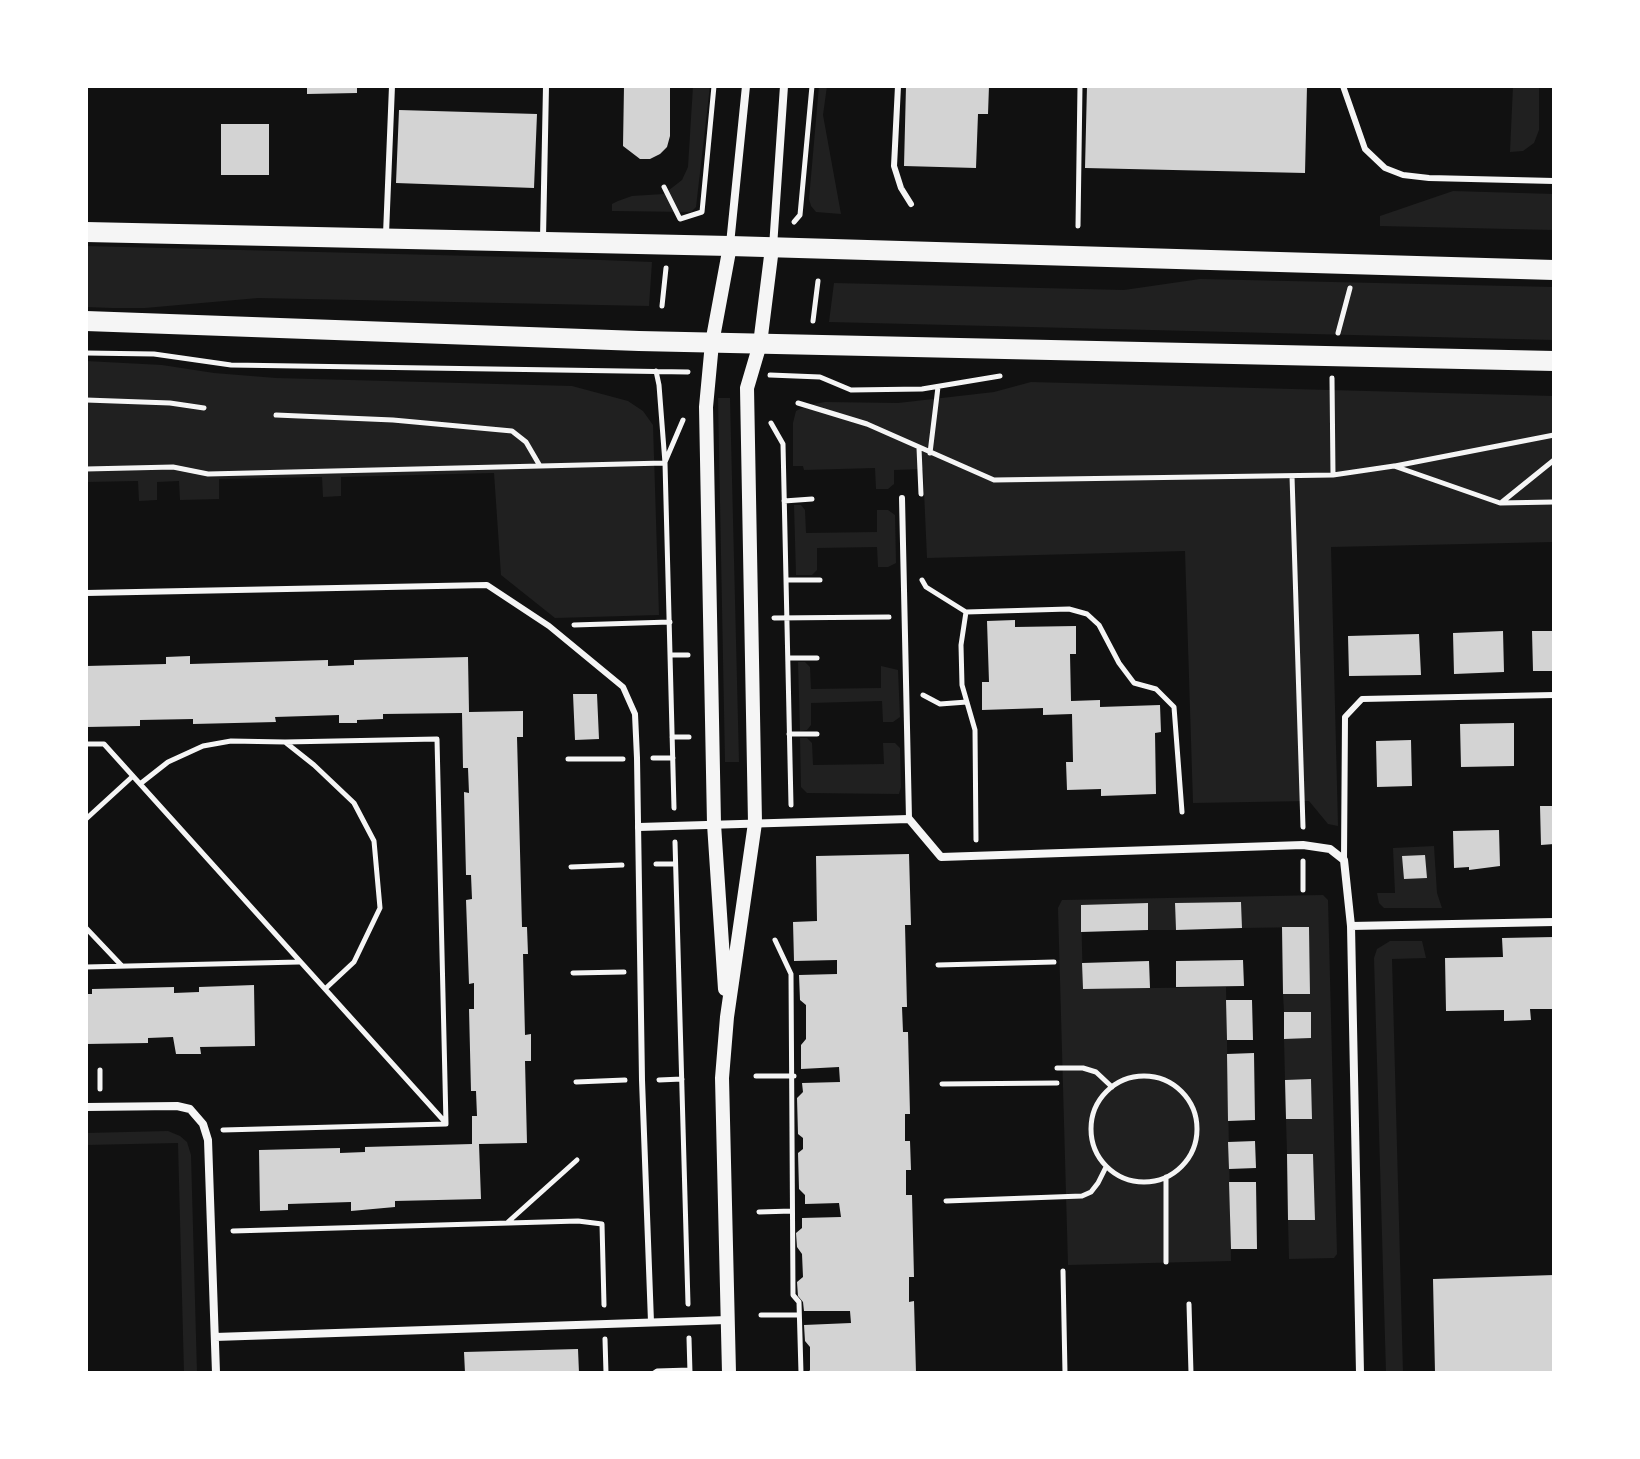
<!DOCTYPE html>
<style>
body{margin:0}
#map{position:relative;width:1640px;height:1459px;overflow:hidden;background:#111;font-family:"Public Sans",sans-serif}
canvas{display:block}
.frame{position:absolute;inset:0;border:88px solid #fff;pointer-events:none}
</style>
<div id="map">
<canvas width="1640" height="1459"></canvas>
<div class="frame"></div>
</div>
<script>
const context = document.querySelector('canvas').getContext('2d');
context.lineJoin = 'round';
function fill(path, color) {
  context.fillStyle = color;
  context.fill(path, 'evenodd');
}
function toPath(rows) {
  const path = new Path2D();
  for (const r of rows) {
    if (r.length === 3) {
      path.moveTo(r[0] + r[2], r[1]);
      path.arc(r[0], r[1], r[2], 0, 2 * Math.PI);
      continue;
    }
    path.moveTo(r[0], r[1]);
    for (let i = 2; i < r.length; i += 2) path.lineTo(r[i], r[i + 1]);
  }
  return path;
}
function trace(path, color, width, dash) {
  context.strokeStyle = color;
  context.lineWidth = width;
  context.lineCap = dash ? 'butt' : 'round';
  context.setLineDash(dash || []);
  context.stroke(path);
}
fill(toPath([
 [693,86,710,86,696,207,691,212,612,211,612,204,618,201,632,196,664,194,682,180,688,167],
 [819,86,827,86,823,115,841,214,816,212,811,206,809,199],
 [1513,86,1539,86,1539,130,1534,143,1523,151,1510,152],
 [1453,191,1554,194,1554,230,1380,226,1380,216],
 [86,246,551,258,652,262,649,306,258,298,145,308,112,308,86,307],
 [1200,279,1554,287,1554,340,829,322,834,283,1124,290],
 [86,361,162,365,214,373,276,378,572,386,628,401,643,411,653,425,659,615,555,618,501,575,494,473,341,477,341,496,323,497,322,477,219,479,219,499,180,500,179,481,157,482,157,500,139,501,138,481,86,482],
 [1031,382,1554,396,1554,542,1331,547,1338,826,1328,824,1309,801,1193,803,1185,551,927,558,923,469,894,470,894,484,888,489,876,489,875,468,804,470,803,466,793,466,793,423,796,411,808,405,825,402,898,403,994,392],
 [718,398,730,398,739,762,725,762],
 [794,505,801,505,805,510,806,533,877,532,877,510,888,510,895,515,896,563,888,567,878,567,877,547,817,548,817,570,812,575,796,575],
 [798,662,805,662,810,667,811,689,881,688,881,666,898,670,900,717,893,722,883,722,882,701,811,703,811,725,807,730,800,731],
 [800,738,807,738,812,743,813,765,884,764,883,743,895,743,900,748,901,787,899,794,807,793,801,787],
 [1434,846,1437,893,1442,908,1384,908,1379,903,1377,893,1395,893,1393,848],
 [1323,895,1328,900,1337,1254,1334,1258,1289,1259,1288,1220,1315,1219,1313,1154,1287,1154,1286,1119,1312,1119,1311,1079,1285,1080,1284,1039,1311,1038,1311,1012,1284,1012,1283,994,1310,993,1309,927,1242,928,1241,902,1175,903,1176,930,1148,930,1147,903,1081,906,1083,989,1226,987,1231,1261,1068,1265,1058,908,1062,900],
 [1390,941,1422,941,1426,958,1392,959,1403,1373,1386,1373,1374,958,1377,949],
 [168,1131,180,1136,187,1142,191,1155,197,1373,184,1373,178,1143,86,1145,86,1133]
]), '#202020');
fill(toPath([
 [307,86,357,86,357,93,307,94],
 [624,86,670,86,670,136,667,147,660,154,650,159,640,159,623,146],
 [906,86,989,86,988,114,978,114,976,168,904,166],
 [1087,86,1307,86,1305,173,1085,168],
 [399,110,537,114,534,188,396,183],
 [221,124,269,124,269,175,221,175],
 [1015,620,1015,627,1076,626,1076,654,1070,654,1071,701,1100,700,1100,707,1160,705,1161,732,1155,733,1156,794,1101,796,1101,789,1067,790,1066,762,1073,762,1072,714,1043,715,1043,708,982,710,982,682,989,682,987,621],
 [1503,631,1504,672,1454,674,1453,633],
 [1532,631,1554,631,1554,671,1533,671],
 [1419,634,1421,675,1349,676,1348,636],
 [190,656,190,664,328,660,328,666,354,665,354,660,468,657,469,712,523,711,523,737,517,737,522,927,527,927,528,954,523,954,525,1035,531,1034,531,1061,525,1061,527,1143,479,1144,481,1199,395,1201,395,1207,351,1211,351,1202,288,1204,288,1210,260,1211,259,1150,340,1148,340,1153,365,1152,365,1147,472,1144,472,1116,477,1116,476,1091,471,1091,469,1009,474,1009,474,983,469,984,466,900,472,899,471,875,466,875,464,792,469,793,468,768,463,768,462,713,383,714,383,719,357,720,357,723,339,723,339,715,275,717,276,722,193,724,193,719,140,720,140,726,86,727,86,666,166,664,166,657],
 [573,694,597,694,599,739,575,740],
 [1514,723,1514,766,1461,767,1460,724],
 [1411,740,1412,786,1377,787,1376,741],
 [1540,806,1554,806,1554,844,1541,845],
 [1499,830,1500,866,1469,870,1469,867,1454,868,1453,831],
 [909,854,911,925,905,925,907,1007,902,1007,903,1032,908,1032,910,1114,905,1114,905,1141,910,1141,911,1170,906,1170,906,1195,912,1195,914,1277,909,1277,909,1302,914,1301,916,1373,808,1373,810,1370,810,1347,805,1341,804,1325,851,1323,850,1311,804,1311,803,1302,798,1296,797,1282,803,1277,802,1254,797,1247,796,1233,802,1228,802,1218,841,1217,839,1203,805,1204,805,1195,799,1189,798,1153,803,1149,803,1138,798,1134,797,1098,803,1092,802,1083,840,1082,839,1067,801,1069,801,1045,806,1039,806,1005,800,1000,799,975,837,974,837,960,794,961,793,922,817,921,816,856],
 [1425,855,1427,878,1404,879,1402,856],
 [1241,902,1242,928,1176,930,1175,903],
 [1148,903,1148,930,1081,932,1081,905],
 [1282,927,1309,927,1310,994,1283,994],
 [1554,937,1554,1009,1530,1009,1531,1020,1504,1021,1504,1010,1446,1011,1445,958,1503,957,1502,938],
 [1243,960,1244,986,1176,987,1176,961],
 [1149,961,1150,988,1083,989,1082,963],
 [254,985,255,1046,200,1047,201,1054,176,1054,173,1037,148,1038,148,1043,86,1044,86,994,92,994,92,989,174,987,174,993,199,992,199,987],
 [1226,1000,1252,1000,1253,1040,1227,1040],
 [1284,1012,1311,1012,1311,1038,1284,1039],
 [1254,1053,1255,1120,1228,1121,1227,1054],
 [1311,1079,1312,1119,1286,1119,1285,1080],
 [1255,1141,1256,1168,1229,1169,1228,1142],
 [1287,1154,1313,1154,1315,1220,1288,1220],
 [1229,1182,1256,1182,1257,1249,1231,1249],
 [1554,1275,1554,1373,1435,1373,1433,1279],
 [578,1349,579,1373,465,1373,464,1352]
]), '#d3d3d3');
trace(toPath([
 [664,187,680,219,702,212,714,86],
 [794,222,800,215,812,86],
 [1078,226,1080,86],
 [662,306,666,268],
 [813,321,818,281],
 [1338,333,1350,288],
 [86,353,154,354,231,365,688,372],
 [656,371,659,385,665,463,674,808],
 [770,375,820,377,851,390,922,389,1000,376],
 [1332,378,1333,475],
 [86,400,170,403,204,408],
 [798,403,867,424,994,480,1333,475,1394,466,1500,503,1554,502],
 [276,415,393,420,512,431,526,442,540,466],
 [771,423,783,444,791,805],
 [919,448,921,494],
 [930,453,938,387],
 [665,462,683,420],
 [1395,466,1554,435],
 [86,469,173,467,208,474,665,463],
 [1292,476,1303,827],
 [784,501,812,499],
 [1502,502,1554,460],
 [786,580,820,580],
 [922,580,926,587,966,612,1069,609,1087,614,1099,625,1119,663,1134,683,1156,689,1174,707,1182,812],
 [966,612,961,645,962,685,975,730,976,840],
 [774,618,889,617],
 [574,625,670,622],
 [671,655,688,655],
 [788,658,817,658],
 [923,695,940,704,967,702],
 [789,734,817,734],
 [672,737,689,737],
 [86,744,104,744,445,1122],
 [653,758,673,758],
 [568,759,623,759],
 [140,784,168,762,203,746,231,741,285,742,314,765,354,803,374,841,380,908,354,962,325,989],
 [86,819,133,776],
 [675,842,688,1304],
 [656,864,675,864],
 [571,867,622,865],
 [1303,890,1303,861],
 [86,928,122,966],
 [775,940,791,974,793,1295,799,1302,801,1373],
 [938,965,1054,962],
 [86,967,299,962],
 [573,973,624,972],
 [1057,1068,1083,1068,1096,1072,1112,1087],
 [100,1070,100,1089],
 [756,1076,794,1076],
 [1144,1129,53],
 [659,1080,682,1079],
 [576,1082,625,1080],
 [942,1084,1057,1083],
 [223,1130,446,1124,437,739,285,742],
 [946,1201,1082,1196,1091,1192,1098,1183,1106,1167],
 [759,1212,792,1211],
 [508,1222,577,1160],
 [233,1231,578,1221,602,1224,604,1305],
 [1166,1262,1166,1177],
 [1063,1271,1065,1373],
 [1189,1304,1191,1373],
 [761,1315,799,1315],
 [689,1338,690,1373],
 [605,1339,606,1373],
 [654,1373,657,1371,690,1370]
]), '#f5f5f5', 5);
trace(toPath([
 [898,86,894,166,901,188,911,204],
 [1343,86,1365,149,1385,168,1403,175,1429,178,1554,181],
 [386,234,392,86],
 [543,238,546,86],
 [902,498,909,819],
 [86,593,487,585,549,626,623,687,635,714,637,758,642,1080,651,1322],
 [1344,860,1345,717,1362,699,1554,695]
]), '#f5f5f5', 6);
trace(toPath([
 [730,244,746,86],
 [773,247,784,86],
 [639,827,909,819,941,857,1303,845,1330,849,1344,860,1351,926,1360,1373],
 [1351,926,1554,922],
 [86,1107,177,1106,190,1109,203,1124,208,1140,216,1373],
 [215,1337,727,1320]
]), '#f5f5f5', 8);
trace(toPath([
 [725,989,714,824,706,407,712,343,730,246],
 [729,1373,722,1078,727,1017,755,823,747,388,760,344,772,248]
]), '#f5f5f5', 14);
trace(toPath([
 [86,232,730,246,1554,270],
 [86,321,639,341,1554,361]
]), '#f5f5f5', 20);
</script>
